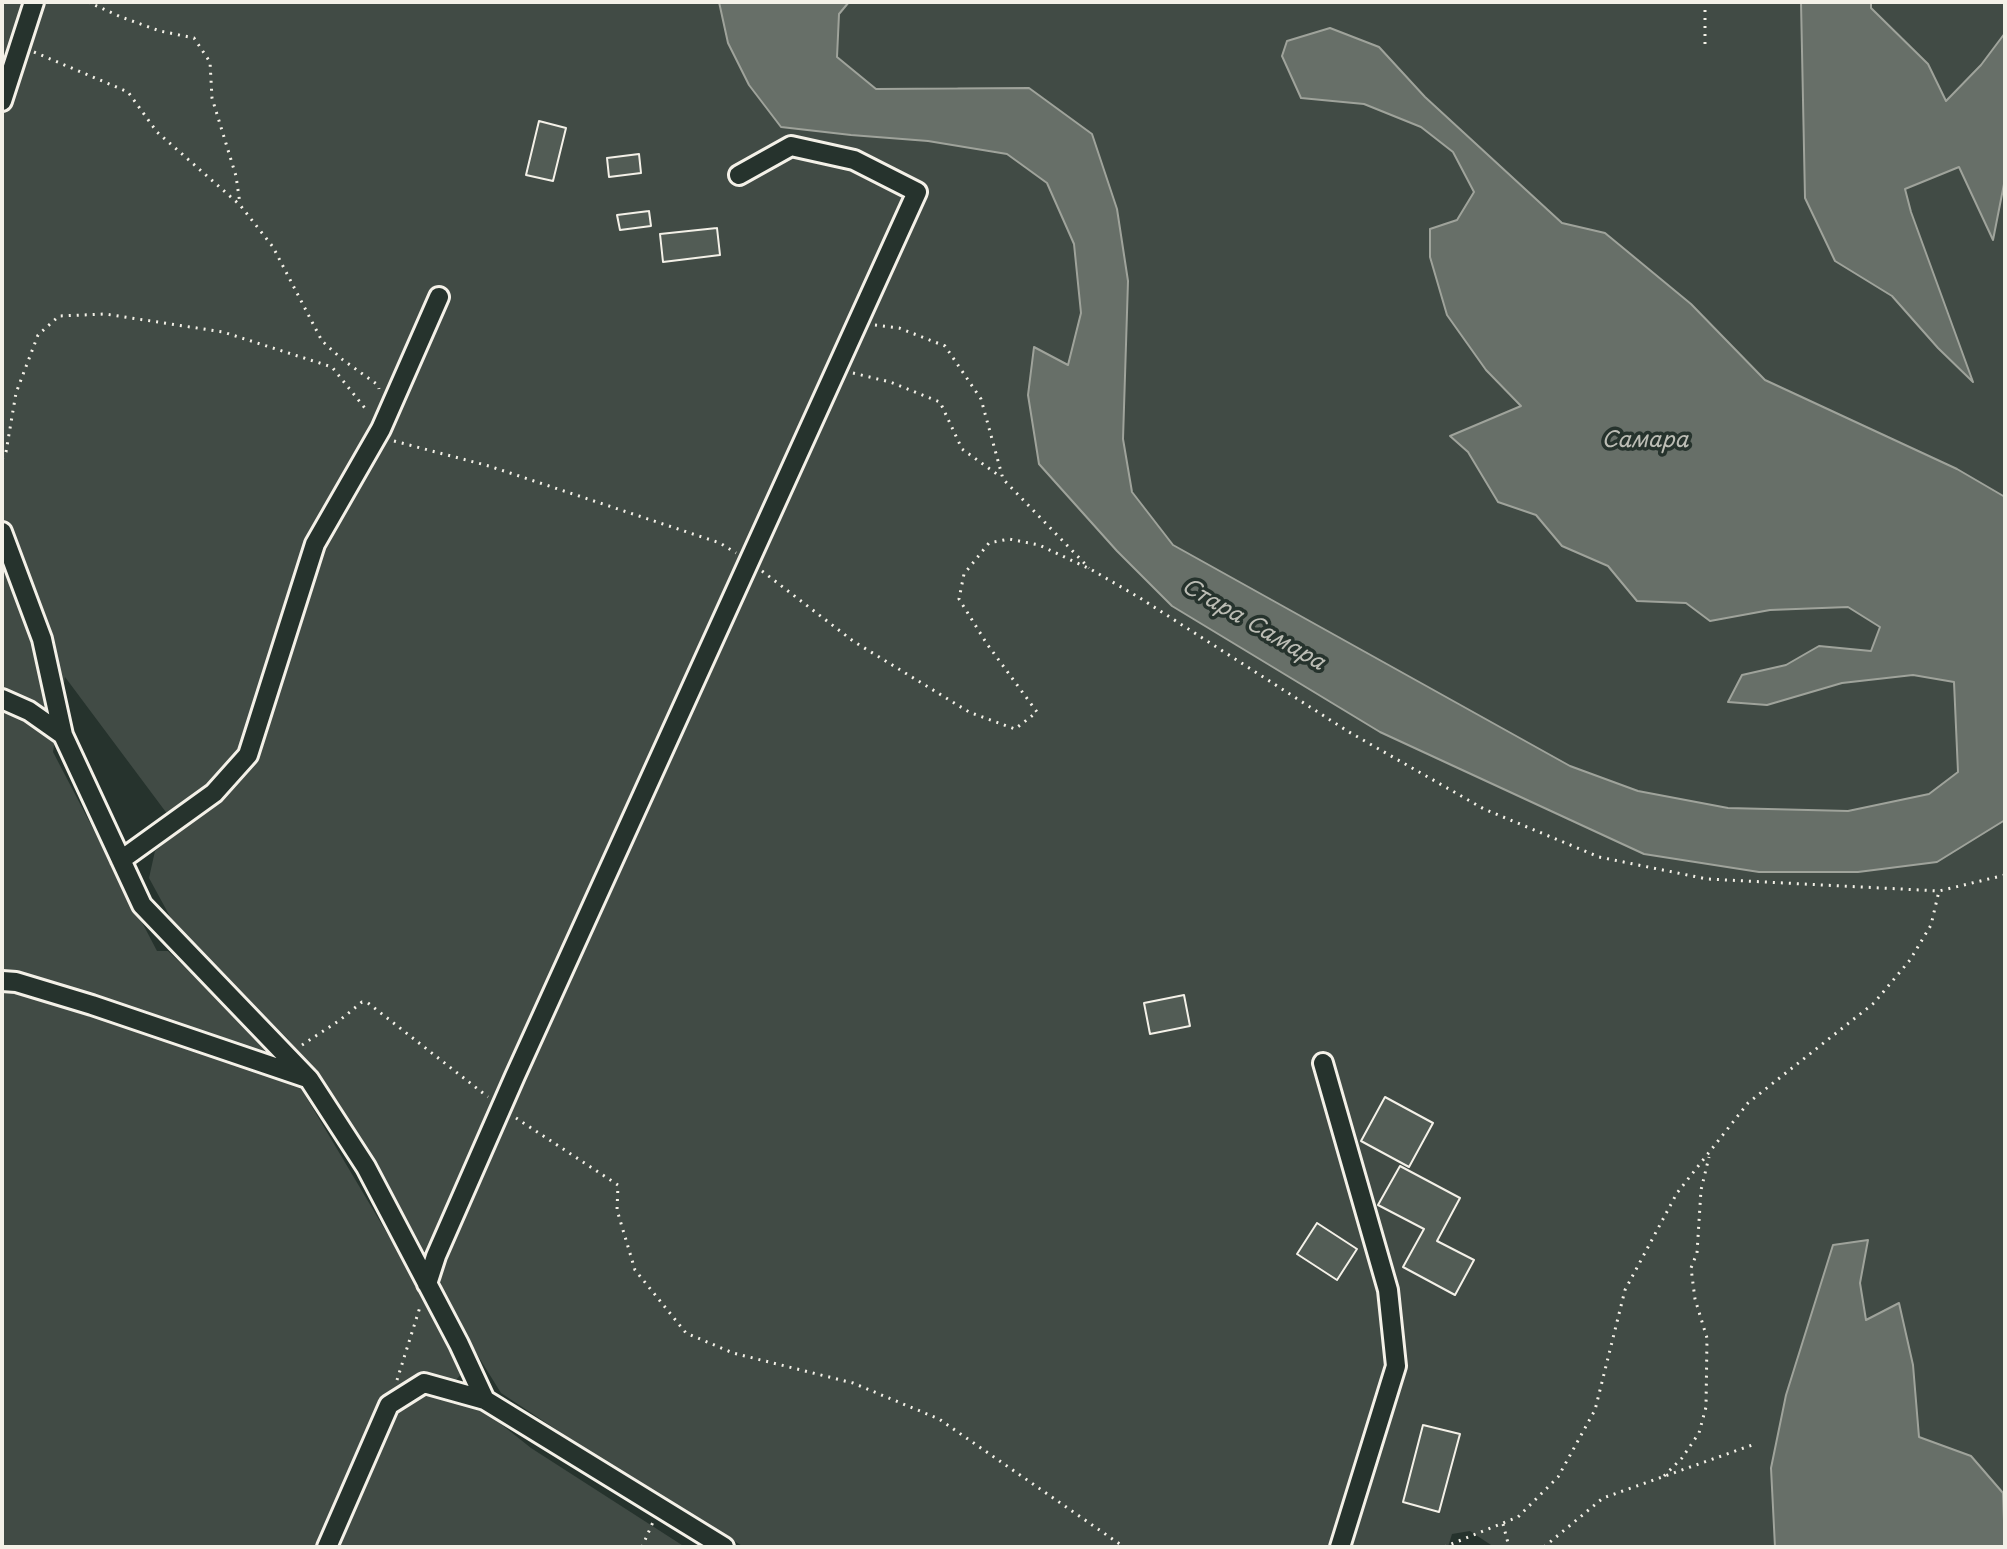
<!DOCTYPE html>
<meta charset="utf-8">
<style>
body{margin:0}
#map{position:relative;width:2007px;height:1549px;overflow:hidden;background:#26332d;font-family:"Playpen Sans",sans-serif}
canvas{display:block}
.frame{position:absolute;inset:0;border:4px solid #f4f1e8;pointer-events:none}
</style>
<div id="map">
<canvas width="2007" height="1549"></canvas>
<div class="frame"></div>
</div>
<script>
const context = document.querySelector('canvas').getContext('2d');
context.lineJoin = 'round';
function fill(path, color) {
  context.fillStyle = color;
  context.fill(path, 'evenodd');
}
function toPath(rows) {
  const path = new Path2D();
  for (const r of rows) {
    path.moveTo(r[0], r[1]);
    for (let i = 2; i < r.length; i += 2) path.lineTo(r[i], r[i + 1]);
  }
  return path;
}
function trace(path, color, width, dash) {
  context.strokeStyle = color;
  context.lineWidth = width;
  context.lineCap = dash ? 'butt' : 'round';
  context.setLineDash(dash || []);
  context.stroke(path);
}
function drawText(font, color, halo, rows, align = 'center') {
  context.font = font + ' "Playpen Sans",sans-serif';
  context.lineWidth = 7;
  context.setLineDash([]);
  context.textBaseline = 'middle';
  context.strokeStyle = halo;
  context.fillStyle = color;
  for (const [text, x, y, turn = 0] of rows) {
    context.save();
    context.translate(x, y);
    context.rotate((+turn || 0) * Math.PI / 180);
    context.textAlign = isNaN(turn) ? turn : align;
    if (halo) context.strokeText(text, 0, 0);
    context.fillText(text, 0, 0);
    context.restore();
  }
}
fill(toPath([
 [2,2,719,2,728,43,781,127,851,135,928,141,1007,154,1047,183,1074,244,1081,313,1068,365,1035,347,1039,464,1117,551,1172,606,1380,732,1492,782,1759,872,1858,872,1937,862,2005,820,2005,1501,2003,1493,1971,1456,1919,1437,1913,1365,1899,1303,1866,1320,1860,1283,1867,1240,1833,1245,1786,1395,1771,1468,1775,1547,1494,1547,1470,1531,1452,1534,1448,1547,744,1547,631,1479,501,1393,444,1301,440,1275,454,1236,493,1148,482,1138,433,1249,427,1253,420,1249,396,1206,339,1103,287,1038,225,981,173,922,149,878,155,851,180,831,65,677,53,752,157,951,168,951,273,1053,270,1061,225,1058,299,1085,422,1292,461,1374,452,1385,531,1448,685,1547,2,1547],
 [850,2,1801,2,1805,95,1835,261,1892,296,1938,348,1971,380,1911,212,1905,188,1959,167,1992,238,2005,179,2005,497,1957,469,1765,380,1691,304,1605,233,1562,223,1425,97,1379,47,1301,98,1364,104,1421,127,1453,152,1474,192,1457,220,1486,370,1521,406,1468,452,1498,502,1536,515,1562,546,1608,566,1637,601,1686,603,1710,621,1770,610,1848,607,1880,627,1872,651,1819,646,1786,665,1742,675,1767,705,1842,683,1913,675,1955,682,1958,772,1929,794,1848,811,1728,808,1638,791,1570,766,1173,545,1132,492,1123,439,1128,281,1117,209,957,87,876,89,837,57,839,14],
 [1871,2,2005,2,2005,33,1981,65,1946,101,1928,64,1871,8]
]), '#414b45');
const water = toPath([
 [719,2,849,2,839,14,837,57,876,89,1029,88,1092,134,1117,209,1128,281,1123,439,1132,492,1173,545,1570,766,1638,791,1728,808,1848,811,1929,794,1958,772,1954,682,1913,675,1842,683,1767,705,1728,702,1742,675,1786,665,1819,646,1871,651,1880,627,1848,607,1770,610,1710,621,1686,603,1637,601,1608,566,1562,546,1536,515,1498,502,1468,452,1450,436,1521,406,1486,370,1447,315,1430,257,1430,229,1457,220,1474,192,1453,152,1421,127,1364,104,1301,98,1282,56,1287,41,1330,28,1379,47,1425,97,1562,223,1605,233,1691,304,1765,380,1957,469,2005,497,2005,820,1937,862,1858,872,1759,872,1644,854,1380,732,1172,606,1117,551,1039,464,1028,395,1034,347,1068,365,1081,313,1074,244,1047,183,1007,154,928,141,851,135,781,127,749,85,728,43,719,2],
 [1801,2,1871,2,1871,8,1928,64,1946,101,1981,65,2005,33,2005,179,1993,240,1959,167,1905,189,1911,212,1973,382,1938,348,1892,296,1835,261,1805,198,1801,2],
 [1868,1240,1860,1283,1866,1320,1899,1303,1913,1365,1919,1437,1971,1456,2003,1493,2005,1547,1775,1547,1771,1468,1786,1395,1833,1245,1868,1240]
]);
fill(water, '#676f68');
trace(water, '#9fa39b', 2);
const building = toPath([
 [539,121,566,128,553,181,526,175,539,121],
 [639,154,641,173,609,177,607,158,639,154],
 [649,211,651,226,620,230,617,215,649,211],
 [717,228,720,255,663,262,660,234,717,228],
 [1184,995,1190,1026,1150,1034,1144,1003,1184,995],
 [1385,1097,1433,1123,1409,1167,1361,1141,1385,1097],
 [1400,1166,1460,1198,1437,1241,1474,1260,1455,1295,1403,1267,1424,1229,1378,1205,1400,1166],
 [1317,1223,1357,1249,1337,1280,1297,1254,1317,1223],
 [1423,1425,1460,1434,1439,1512,1403,1502,1423,1425]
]);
fill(building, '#525c55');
trace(building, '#f4f1e8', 2);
const minor = toPath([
 [2,101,34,2],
 [2,532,42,639,63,735,142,905,309,1079,366,1167,459,1344,485,1400,724,1547],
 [2,699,29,711,63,735],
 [121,860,214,793,248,755,315,544,381,429,439,297],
 [2,981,16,982,92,1005,307,1078],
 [1323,1063,1388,1290,1396,1366,1340,1547],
 [427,1284,436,1256,515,1076,917,192,854,160,791,146,739,175],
 [327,1547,389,1405,424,1383,485,1400]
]);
trace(minor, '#f4f1e8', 24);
trace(toPath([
 [88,2,121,17,160,31,194,38,210,62,212,98,236,176,240,204],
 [1705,2,1705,45],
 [34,52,128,92,157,132,240,205,273,247,322,341,343,360,378,385,379,389],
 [875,325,899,328,945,346,981,399,1003,479,1089,568],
 [853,373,890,382,940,402,962,449,1001,477],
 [394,441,489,466,720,543,736,553],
 [2,459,6,452,16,393,38,335,59,316,105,314,223,332,332,367,368,412],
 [762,571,853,641,969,712,1015,729,1037,712,987,644,959,599,964,574,989,543,1009,539,1039,545,1092,570,1140,598,1349,732,1484,809,1599,857,1707,879,1939,891,2005,875],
 [302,1045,340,1020,362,1002,368,1003,488,1097],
 [516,1118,618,1185,617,1210,635,1270,686,1333,733,1353,853,1383,939,1419,1124,1547],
 [397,1380,420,1307],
 [1664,1476,1682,1458,1699,1433,1706,1407,1707,1338,1695,1299,1691,1268,1697,1253,1701,1190,1709,1157],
 [1503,1524,1509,1547],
 [642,1547,653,1522],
 [1444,1547,1518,1517,1558,1477,1595,1410,1625,1290,1677,1193,1748,1103,1874,1003,1910,960,1931,925,1939,891],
 [1544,1547,1603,1498,1755,1444]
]), '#f4f1e8', 3, [2, 6]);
trace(minor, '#26332d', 18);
drawText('italic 22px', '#bcbdb5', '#26332d', [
 ["Самара",1645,441],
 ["Стара Самара",1253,625,30]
]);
</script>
